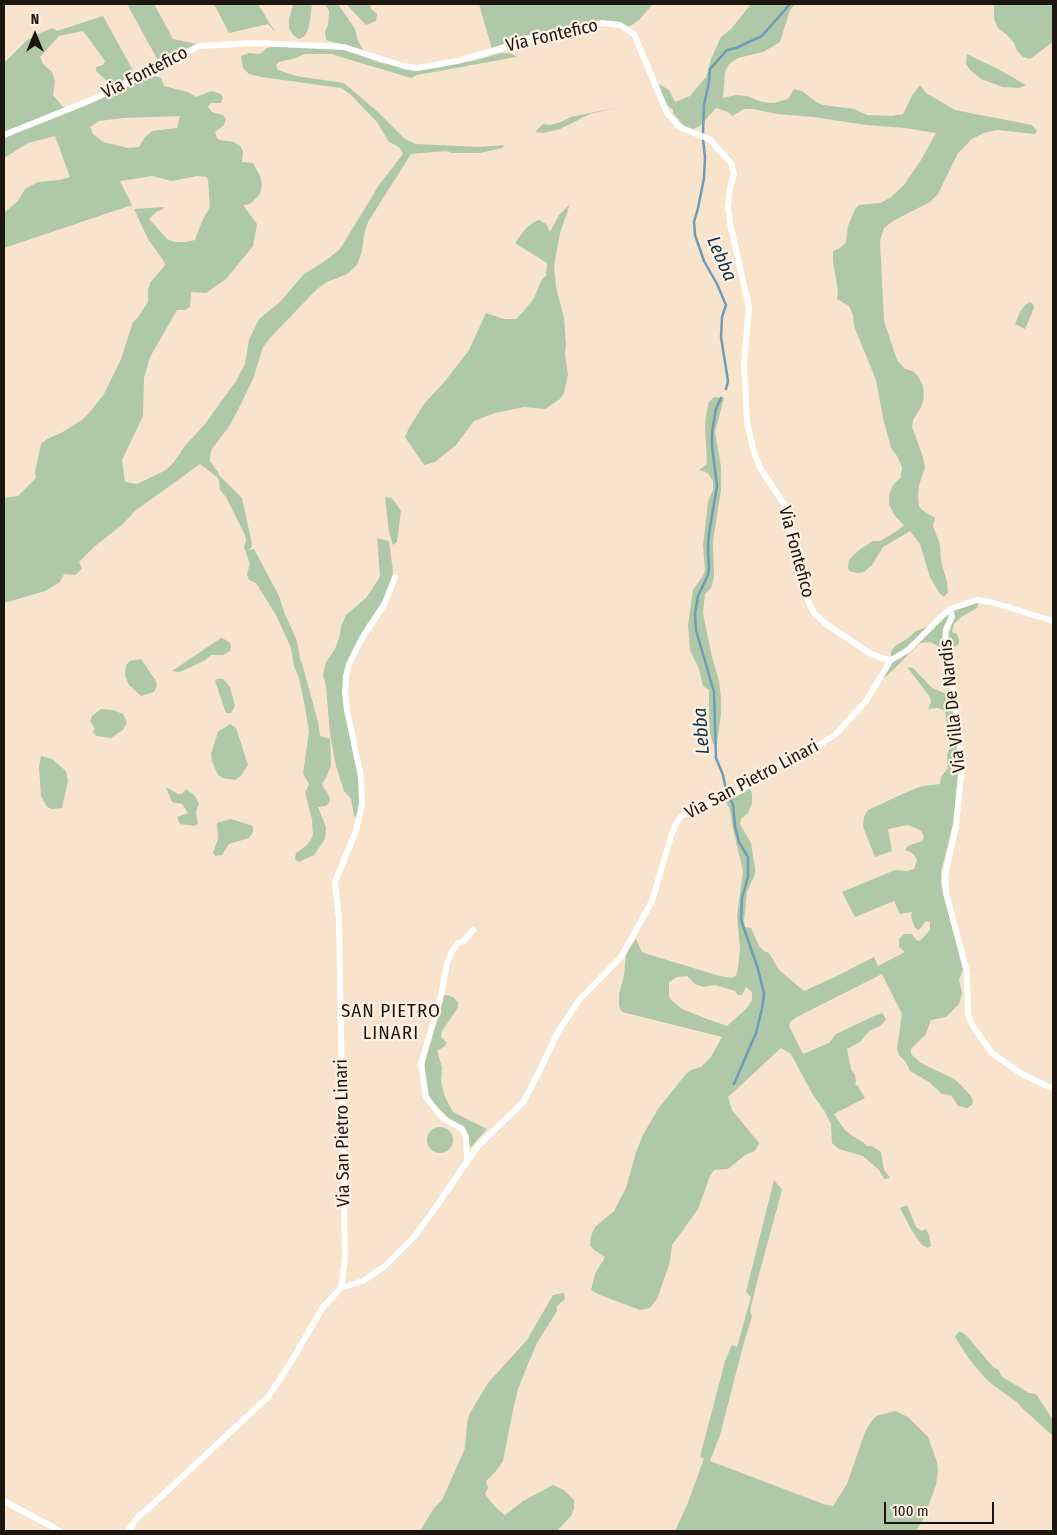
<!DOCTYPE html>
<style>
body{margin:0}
#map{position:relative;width:1057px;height:1535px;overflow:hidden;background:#f8e3cd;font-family:"Fira Sans Condensed",sans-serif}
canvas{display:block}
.frame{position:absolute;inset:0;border:5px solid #1d160e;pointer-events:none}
.north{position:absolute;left:10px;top:10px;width:50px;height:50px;-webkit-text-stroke:4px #fff2e5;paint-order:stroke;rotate:0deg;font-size:14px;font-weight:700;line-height:20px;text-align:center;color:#1d160e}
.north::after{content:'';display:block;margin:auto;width:18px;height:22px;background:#1d160e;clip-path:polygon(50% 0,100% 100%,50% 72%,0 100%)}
.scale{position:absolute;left:884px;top:1502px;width:110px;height:22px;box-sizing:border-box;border:2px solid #1d160e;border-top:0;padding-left:6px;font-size:15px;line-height:18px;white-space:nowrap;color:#1d160e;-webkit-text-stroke:4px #fff2e5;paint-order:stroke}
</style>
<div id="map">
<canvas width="1057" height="1535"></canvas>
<div class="frame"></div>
<div class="north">N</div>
<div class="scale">100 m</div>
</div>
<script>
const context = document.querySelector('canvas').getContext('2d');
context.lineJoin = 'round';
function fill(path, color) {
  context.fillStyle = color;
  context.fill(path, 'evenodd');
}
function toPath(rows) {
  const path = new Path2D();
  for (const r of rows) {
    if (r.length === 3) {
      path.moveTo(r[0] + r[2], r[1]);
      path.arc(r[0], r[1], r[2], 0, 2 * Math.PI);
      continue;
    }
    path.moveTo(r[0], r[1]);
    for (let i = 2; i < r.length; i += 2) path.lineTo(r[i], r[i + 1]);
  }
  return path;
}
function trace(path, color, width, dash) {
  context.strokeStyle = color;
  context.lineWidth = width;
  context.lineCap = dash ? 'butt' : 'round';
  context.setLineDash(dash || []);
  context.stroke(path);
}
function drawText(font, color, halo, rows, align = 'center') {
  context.font = font + ' "Fira Sans Condensed",sans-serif';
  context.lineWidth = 4.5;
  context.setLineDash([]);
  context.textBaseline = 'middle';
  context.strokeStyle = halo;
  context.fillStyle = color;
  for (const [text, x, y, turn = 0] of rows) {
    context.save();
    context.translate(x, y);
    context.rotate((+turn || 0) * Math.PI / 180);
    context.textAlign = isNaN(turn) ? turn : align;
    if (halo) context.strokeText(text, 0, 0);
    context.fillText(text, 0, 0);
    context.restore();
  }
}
fill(toPath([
 [127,4,154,4,173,39,197,44,160,64],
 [214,4,258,4,275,32,268,24,229,33],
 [293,4,312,4,309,27,305,36,299,39,293,35,289,28,289,20],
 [325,4,338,4,355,29,358,41,364,51,326,40,325,32,328,25,329,11],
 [343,4,370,4,371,9,377,14,376,21,366,25,347,5],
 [479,4,653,4,639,20,630,26,626,26,619,22,602,21,492,49],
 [751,4,795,4,790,10,780,42,763,52,738,58,729,64,725,72,723,98,736,95,747,96,762,102,774,103,788,99,794,89,802,91,816,102,823,105,854,109,867,115,892,116,903,114,913,94,920,85,926,93,955,110,1032,125,1037,131,1035,134,997,130,984,133,972,139,958,153,938,194,930,202,893,221,884,228,880,241,884,321,897,360,905,369,913,371,918,376,923,386,924,398,921,407,913,420,912,427,923,457,925,468,919,485,918,495,919,506,922,510,935,518,933,526,940,544,941,561,947,582,948,592,944,597,940,594,930,577,920,544,910,531,883,547,872,565,864,572,858,573,849,571,848,566,849,560,859,550,873,541,880,541,897,531,904,525,895,516,889,505,889,495,893,485,901,477,902,467,897,456,891,448,883,418,876,380,854,326,853,315,849,306,837,299,838,291,833,261,833,251,840,248,846,242,848,226,855,209,859,205,880,203,890,198,904,185,921,160,936,133,905,128,866,125,813,117,777,114,753,109,744,109,732,116,728,112,716,108,701,125,694,129,685,127,673,113,673,110,668,106,662,95,659,84,669,90,675,102,690,96,706,77,711,59,721,37,731,29],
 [994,4,1053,4,1053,42,1030,59,1023,57,1017,51,1014,43,1007,35,998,28,994,19],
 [103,16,136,76,92,97,110,84,96,71,96,67,103,65,105,61,83,31,59,36,40,57,43,64,52,72,55,81,53,95,65,109,4,132,4,63,27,40,40,33,53,28,57,31],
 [279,45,339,48,381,63,422,70,477,60,502,53,510,53,519,58,516,57,417,75,411,78,331,54,304,54,296,58,279,62,276,65,278,70,296,76,344,83,379,113,405,139,416,144,479,147,505,145,502,148,480,153,452,153,446,151,411,154,368,222,364,235,362,251,357,265,347,274,327,282,317,289,270,338,263,347,253,379,238,410,230,425,212,449,210,455,210,461,218,472,219,475,242,498,252,544,251,548,248,550,254,549,279,596,284,612,297,641,300,659,302,663,318,722,320,736,330,739,331,765,326,778,322,783,323,787,327,792,330,799,329,803,326,806,318,807,326,827,325,839,314,855,299,862,295,859,296,853,306,846,310,841,313,835,312,819,305,793,309,784,303,774,309,731,305,707,299,678,294,666,291,648,276,615,256,583,249,580,247,574,250,564,244,547,246,541,245,535,226,497,220,490,219,480,217,477,200,464,135,511,122,525,95,546,79,562,82,568,79,572,75,575,64,574,60,582,45,591,4,603,4,498,18,496,36,478,35,472,41,444,47,439,61,433,82,420,90,412,104,394,121,359,133,322,138,317,148,302,148,290,150,283,165,265,163,260,148,239,134,209,164,207,163,209,156,212,149,219,167,239,174,242,185,242,195,240,202,221,210,207,208,179,206,177,197,176,172,181,152,176,120,181,132,205,4,248,4,213,18,201,25,189,38,182,60,180,70,177,55,136,28,143,4,158,4,138,20,129,70,112,125,88,146,77,156,76,161,78,164,86,188,92,196,97,212,91,221,94,223,98,221,103,211,103,208,107,212,112,223,115,226,119,224,125,215,132,217,138,220,140,234,142,240,146,243,151,242,162,253,163,260,176,262,184,260,194,250,204,243,205,257,224,253,246,226,279,206,293,191,292,190,307,185,310,177,310,150,357,144,378,143,416,122,460,125,482,137,484,166,470,174,462,184,447,205,424,236,381,245,364,249,340,259,319,280,302,304,274,328,259,340,249,379,185,403,154,399,147,389,142,377,122,350,94,341,88,261,77,249,74,243,68,241,56,249,53,260,54,267,48],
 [180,116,177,128,152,131,145,137,139,147,128,148,103,142,93,134,90,127,99,121,124,118],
 [967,54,998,69,1026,85,1019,88,1003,87,981,79,971,71,966,64],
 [619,107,590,114,560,129,543,133,535,132,543,124,550,125,561,122,571,117],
 [570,204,560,233,554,266,556,287,564,318,566,344,565,354,568,375,564,393,560,399,545,409,524,407,495,413,474,421,456,445,441,457,435,462,424,465,405,437,409,428,424,404,446,380,469,350,486,313,504,319,516,319,523,312,534,298,542,279,546,276,547,263,515,243,526,228,534,222,539,220,546,224,550,232,559,215],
 [1030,302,1033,304,1034,308,1025,329,1015,324,1020,312,1025,305],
 [714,397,724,398,715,432,721,467,721,490,713,541,714,577,711,588,705,594,703,613,712,657,719,681,721,697,721,713,717,744,713,744,710,733,709,720,709,690,703,686,699,669,690,650,688,625,693,590,703,576,705,570,703,545,708,502,713,490,713,481,708,473,699,470,707,464,705,426,706,415,709,402],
 [385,497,392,498,401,511,397,542,393,545,389,532],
 [377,538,389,541,393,571,392,580,384,601,367,624,353,653,344,693,360,777,361,805,357,818,354,816,351,799,344,791,336,766,330,734,326,686,323,675,326,662,335,649,340,635,341,626,346,615,366,598,378,580,380,576],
 [979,602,977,608,961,617,954,624,952,632,957,634,959,641,959,644,956,646,940,647,930,642,920,643,892,671,883,679,891,661,891,652,895,646,907,639,916,631,927,627,949,611],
 [221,638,226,640,230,643,231,646,230,651,223,655,211,655,205,660,189,668,179,672,172,671],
 [141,659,156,681,157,685,154,692,141,696,129,685,125,675,126,665,130,661],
 [907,667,913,668,932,688,949,695,952,701,959,757,957,785,953,824,941,872,941,885,963,969,959,980,962,993,959,1004,946,1017,931,1020,926,1034,911,1049,911,1054,921,1063,954,1079,960,1084,971,1096,973,1101,972,1105,967,1108,958,1106,951,1095,942,1094,929,1082,910,1071,905,1061,899,1055,897,1049,902,1014,882,974,797,1017,791,1021,789,1026,803,1054,829,1043,836,1034,874,1016,882,1013,885,1017,886,1020,880,1026,869,1031,860,1042,847,1049,851,1069,855,1075,856,1081,855,1084,858,1086,865,1098,834,1114,844,1129,851,1135,863,1142,867,1146,872,1146,881,1152,884,1170,890,1178,884,1179,879,1170,863,1156,839,1149,832,1143,831,1124,825,1112,813,1095,791,1054,781,1048,728,1097,732,1110,759,1143,755,1151,745,1155,728,1169,714,1170,710,1176,698,1209,672,1245,670,1262,657,1299,650,1308,640,1310,600,1295,591,1290,595,1274,605,1257,594,1250,590,1245,591,1236,595,1227,614,1211,626,1188,636,1152,643,1135,658,1109,686,1074,691,1070,701,1067,711,1057,722,1037,622,1012,619,1006,619,994,624,976,626,953,636,939,642,952,647,954,720,976,731,978,736,976,738,968,740,949,737,916,743,871,733,829,730,810,726,802,722,800,738,795,750,788,752,794,752,803,748,813,741,819,740,824,751,843,755,868,755,874,747,892,744,921,745,927,751,928,759,946,764,951,769,953,779,970,804,991,835,977,874,957,878,966,905,952,899,947,899,939,904,934,912,934,916,940,920,941,930,930,930,922,926,921,919,930,915,928,911,917,912,912,900,914,894,901,855,917,842,892,895,870,907,871,914,869,917,860,915,856,912,853,905,850,908,846,922,841,924,837,922,832,918,829,908,825,888,829,892,851,875,857,863,827,864,817,868,810,907,792,922,786,940,784,941,777,948,768,947,755,950,746,945,711,938,708,928,709,931,702,930,697],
 [687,976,695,984,703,987,715,985,735,991,738,995,742,995,746,987,752,992,752,1000,747,1008,727,1026,707,1019,682,1009,671,1000,669,996,669,982,677,977],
 [217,679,223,679,230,687,235,706,231,713,226,713,215,681],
 [101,709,113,710,123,714,127,722,123,730,118,733,111,738,97,736,92,732,95,729,90,721,92,716],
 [230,724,236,728,238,734,248,765,241,776,235,780,223,778,218,775,212,761,211,754,218,732],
 [41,756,52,759,66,771,68,781,62,808,52,809,47,807,41,796,39,767],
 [166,787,178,794,182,794,186,789,194,795,199,803,196,812,198,824,194,826,180,824,177,817,188,813,182,804,172,802],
 [231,819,253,826,253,832,249,838,229,844,222,855,215,856,213,853,218,839,217,823],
 [442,994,453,997,458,1002,458,1007,455,1012,442,1031,441,1037,447,1043,445,1046,437,1051,442,1067,441,1082,445,1097,453,1112,487,1129,470,1148,467,1134,438,1110,428,1096,425,1080,425,1063],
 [440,1140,13],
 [774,1180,782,1190,758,1278,750,1311,752,1316,743,1346,720,1435,710,1461,826,1505,833,1506,847,1484,865,1432,871,1422,876,1416,895,1411,908,1417,928,1437,937,1462,938,1471,936,1485,923,1520,916,1531,675,1531,687,1505,704,1459,700,1457,725,1361,732,1345,737,1347,751,1297,746,1292],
 [907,1205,916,1227,922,1231,926,1229,929,1235,931,1246,928,1248,922,1245,912,1231,900,1208],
 [564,1293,565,1299,557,1306,557,1311,537,1343,528,1364,518,1389,513,1410,503,1461,496,1471,486,1481,488,1488,485,1494,496,1508,505,1515,523,1501,553,1485,564,1490,574,1500,574,1509,571,1516,557,1531,420,1531,434,1508,442,1500,459,1462,465,1448,467,1423,470,1413,488,1383,527,1340,553,1295],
 [959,1331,966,1335,993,1367,999,1370,1001,1376,1029,1393,1036,1394,1053,1420,1053,1436,1022,1408,1018,1403,993,1385,985,1378,969,1359,955,1337]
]), '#afc8a7');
trace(toPath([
 [703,133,704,105,709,82,710,69,727,50,736,48,762,36,790,4],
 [703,139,705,157,704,178,698,208,694,222,695,235,704,261,717,284,726,305,722,317,721,337,728,381,726,389],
 [721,398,716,409,712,432,712,446,717,486,709,533,708,548,709,567,708,575,698,596,695,614,696,630,714,692,716,758,723,775,726,790,733,805,735,826,739,842,748,857,748,877,742,898,741,920,758,969,764,994,762,1009,756,1033,734,1084]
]), '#6f9bb6', 2.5);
trace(toPath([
 [4,135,91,100,199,46,256,43,344,47,404,66,417,68,457,61,502,48,521,40,602,23,620,25,634,34,667,113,679,127,709,139,731,163,734,174,730,188,728,207,730,223,749,308,744,363,747,422,753,449,760,468,784,504,808,601,814,613,826,624,868,652,881,658,891,660],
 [950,609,952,616,946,630,945,640,950,662,962,766,956,826,945,876,946,893,967,972,968,1015,974,1028,992,1053,1022,1074,1049,1087,1053,1087],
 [467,1159,466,1137,462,1129,446,1120,436,1110,426,1097,421,1064,440,1000,447,964,452,951,458,943,464,941,473,930],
 [341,1288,345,1259,339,919,335,882,356,831,362,804,361,777,347,710,345,693,346,676,349,664,361,640,385,603,395,577],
 [4,1501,60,1531],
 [128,1531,138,1517,153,1504,268,1397,290,1364,323,1307,341,1288,363,1281,385,1266,414,1237,431,1214,477,1147,524,1101,539,1072,558,1032,579,1000,621,957,652,901,672,833,678,820,683,815,740,791,772,769,810,751,836,734,866,701,891,660,908,650,942,616,950,609,977,600,991,602,1053,621]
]), '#fff', 6);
drawText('18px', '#1d160e', '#fff2e5', [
 ["Via Fontefico",552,36,-13],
 ["Via Fontefico",145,73,-27],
 ["Via Fontefico",796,552,75],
 ["Via Villa De Nardis",953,706,-96],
 ["Via San Pietro Linari",752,780,-28],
 ["Via San Pietro Linari",343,1133,-91]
]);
drawText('italic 19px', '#0e3448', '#fff2e5', [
 ["Lebba",721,259,66],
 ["Lebba",702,731,-94]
]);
context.letterSpacing = '1px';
drawText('19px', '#1d160e', '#fff2e5', [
 ["SAN PIETRO",391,1012],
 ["LINARI",391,1034]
]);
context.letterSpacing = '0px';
</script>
